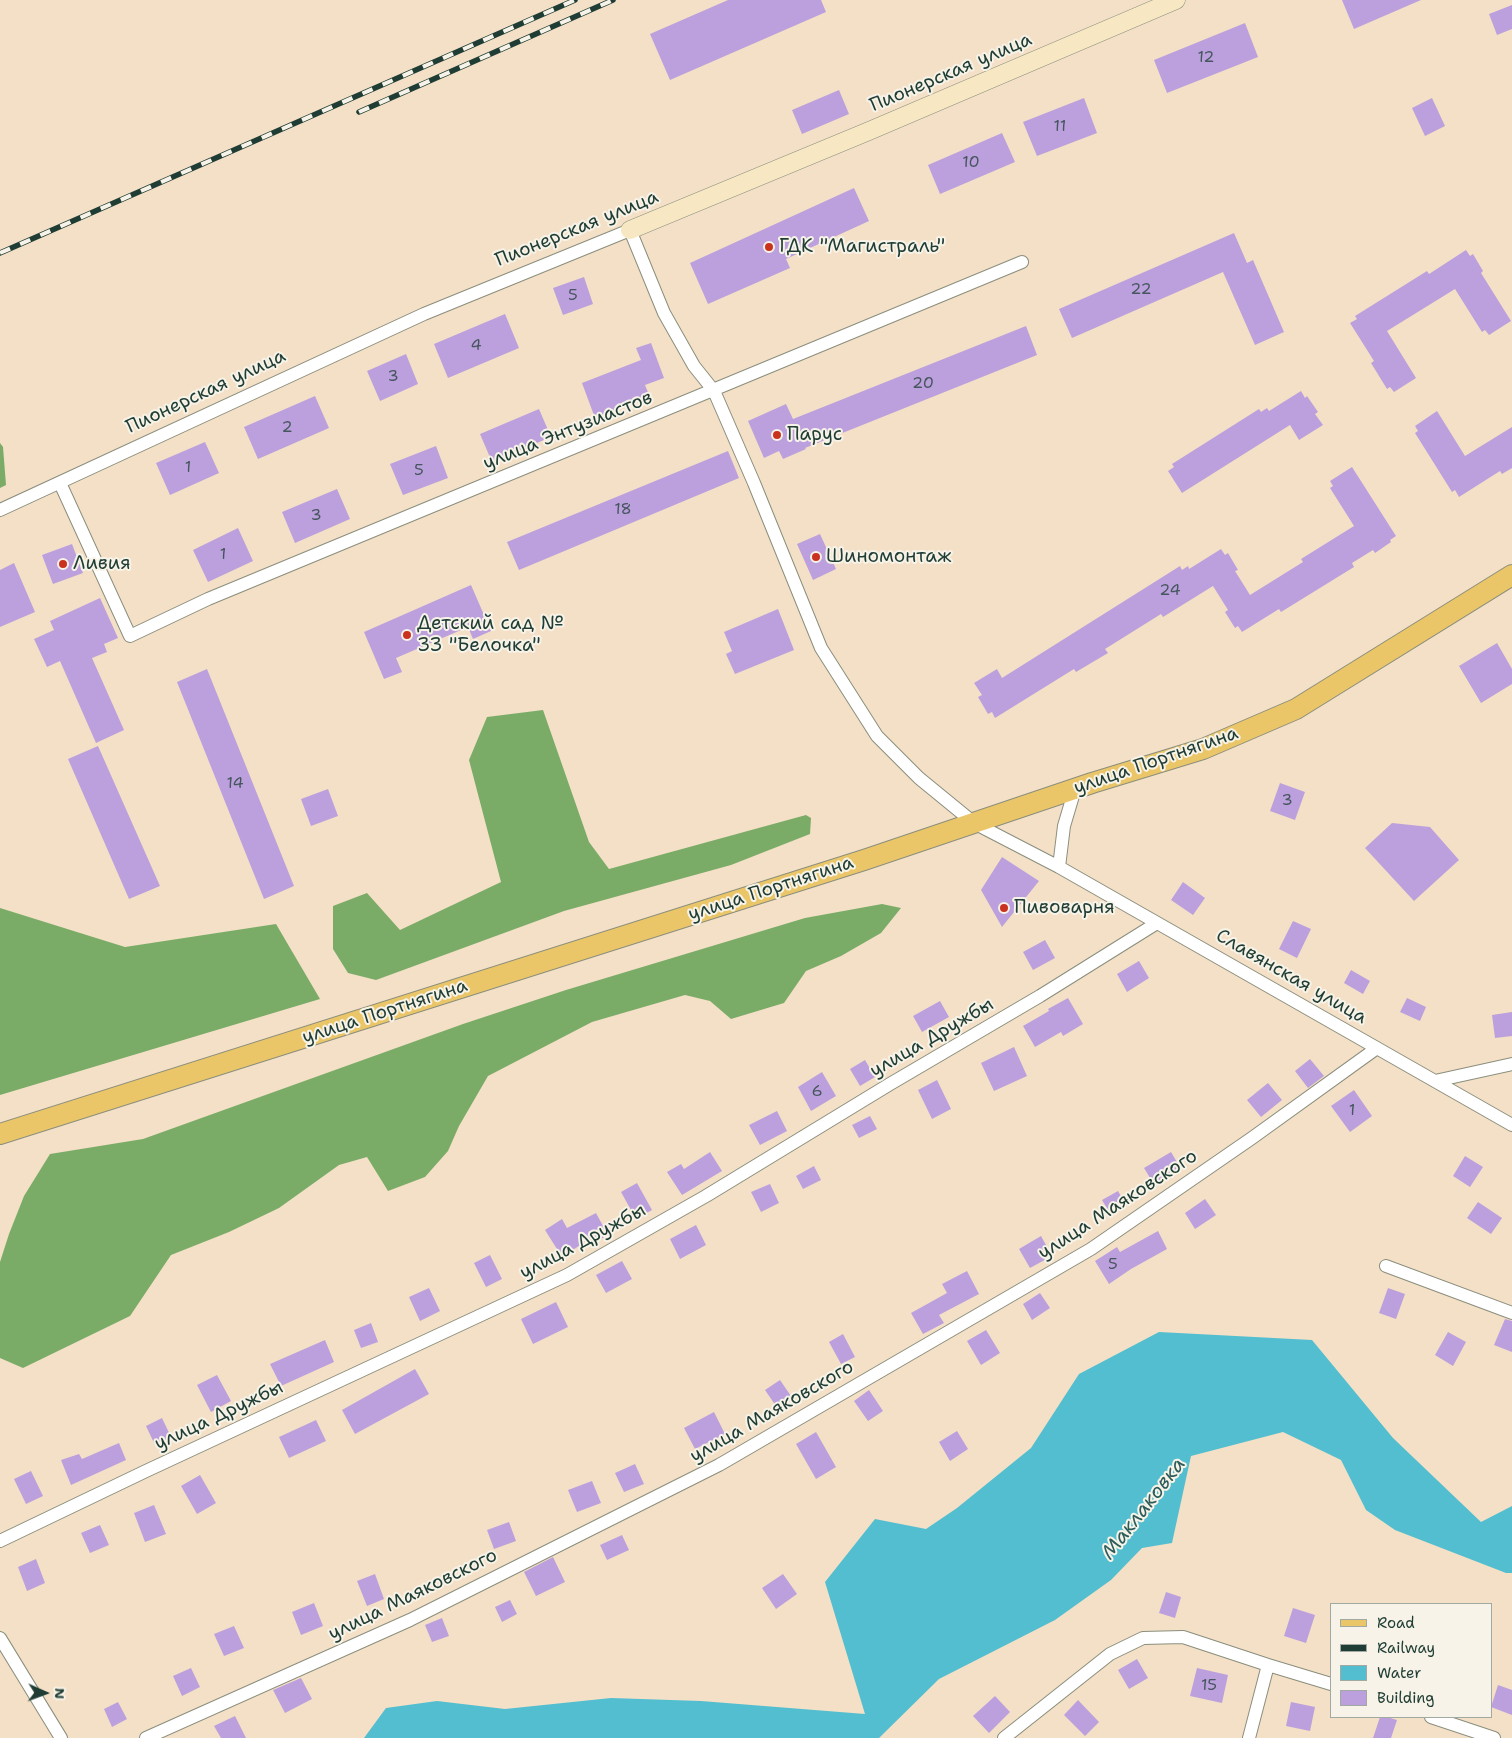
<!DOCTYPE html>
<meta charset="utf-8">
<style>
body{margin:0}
#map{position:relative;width:1512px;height:1738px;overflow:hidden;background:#f4e0c6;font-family:"Shantell Sans",sans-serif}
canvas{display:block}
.legend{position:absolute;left:1330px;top:1603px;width:162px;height:115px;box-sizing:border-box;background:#f7f3e8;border:1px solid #a1aaa0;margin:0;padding:6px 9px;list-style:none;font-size:15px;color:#1f3d34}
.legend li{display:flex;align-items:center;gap:10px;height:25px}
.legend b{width:25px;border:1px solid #a1aaa0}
.north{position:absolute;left:20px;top:1668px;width:50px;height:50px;-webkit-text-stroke:4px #f7f3e8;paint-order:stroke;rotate:92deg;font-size:14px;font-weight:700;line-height:20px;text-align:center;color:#1f3d34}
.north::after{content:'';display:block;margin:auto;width:18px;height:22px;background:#1f3d34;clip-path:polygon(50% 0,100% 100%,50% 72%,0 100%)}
</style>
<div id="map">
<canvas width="1512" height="1738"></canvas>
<ul class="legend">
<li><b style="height:6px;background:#ebc669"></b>Road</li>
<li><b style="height:6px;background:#1f3d34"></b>Railway</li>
<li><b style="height:14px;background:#53becf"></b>Water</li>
<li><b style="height:14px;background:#bca0dd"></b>Building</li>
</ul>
<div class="north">N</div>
</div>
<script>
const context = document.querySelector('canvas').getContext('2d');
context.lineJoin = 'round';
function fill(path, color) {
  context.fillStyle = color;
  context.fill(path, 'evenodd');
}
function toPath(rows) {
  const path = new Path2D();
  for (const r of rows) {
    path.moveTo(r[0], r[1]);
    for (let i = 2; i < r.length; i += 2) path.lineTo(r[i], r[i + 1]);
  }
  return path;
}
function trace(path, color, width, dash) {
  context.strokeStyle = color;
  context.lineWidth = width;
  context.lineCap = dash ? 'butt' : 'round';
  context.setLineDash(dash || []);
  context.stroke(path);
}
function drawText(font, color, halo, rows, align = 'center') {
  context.font = font + ' "Shantell Sans",sans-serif';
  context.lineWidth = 4;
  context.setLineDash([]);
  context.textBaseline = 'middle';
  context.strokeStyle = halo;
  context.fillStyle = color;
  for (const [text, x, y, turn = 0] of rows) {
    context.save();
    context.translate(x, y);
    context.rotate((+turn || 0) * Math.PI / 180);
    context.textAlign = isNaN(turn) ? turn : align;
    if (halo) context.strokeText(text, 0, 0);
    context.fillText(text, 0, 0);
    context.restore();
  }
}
fill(toPath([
 [0,443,3,447,6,485,0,488],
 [543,710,589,842,609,869,806,815,811,818,810,834,731,865,564,911,376,980,348,973,333,949,333,906,367,893,400,930,501,882,469,760,487,717],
 [882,904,901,908,881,933,841,956,806,971,784,1003,731,1019,710,1001,685,995,592,1022,488,1076,459,1126,448,1151,425,1177,388,1191,367,1157,339,1165,279,1208,229,1232,171,1255,130,1316,23,1368,0,1358,0,1262,9,1234,24,1196,50,1154,143,1139,463,1024,566,990,805,918],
 [0,908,125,947,276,924,320,999,0,1095]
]), '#7aac68');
fill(toPath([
 [1159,1332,1312,1340,1393,1438,1481,1522,1512,1506,1512,1573,1506,1573,1395,1530,1366,1510,1341,1460,1283,1432,1191,1456,1172,1543,1142,1548,1111,1580,1055,1620,939,1679,879,1738,364,1738,386,1708,437,1701,505,1709,611,1698,701,1701,865,1714,825,1582,875,1519,926,1529,957,1508,1031,1448,1079,1374]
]), '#53becf');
fill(toPath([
 [728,0,821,0,826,12,670,80,650,34],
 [1342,0,1421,0,1354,29],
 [1512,5,1512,29,1497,35,1489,14],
 [1245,23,1258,57,1167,93,1154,60],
 [839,90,849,114,802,134,792,110],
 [1084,98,1097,133,1037,156,1023,122],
 [1432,98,1445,126,1425,136,1412,108],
 [1002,133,1015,162,940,194,928,165],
 [854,188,869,221,786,259,790,268,708,304,690,263],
 [1234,233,1247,263,1253,260,1284,332,1255,345,1223,272,1072,338,1059,309],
 [1466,250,1470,256,1473,254,1483,271,1481,273,1511,321,1489,335,1485,330,1482,332,1455,289,1387,331,1416,378,1394,392,1390,387,1387,389,1371,363,1374,361,1350,323,1357,319,1355,316,1427,271,1429,274],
 [584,277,593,304,563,315,553,288],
 [505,314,519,348,448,378,434,344],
 [1026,326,1037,355,805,448,806,449,783,459,779,451,764,458,748,421,786,404,793,419],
 [651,343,664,378,645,385,650,397,595,418,582,383,641,360,636,348],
 [406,354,418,384,380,401,367,371],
 [1301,391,1305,398,1307,396,1318,412,1315,414,1323,425,1299,440,1290,425,1182,493,1168,471,1174,467,1172,464,1259,409,1261,412,1267,408,1269,411],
 [315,396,329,428,258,459,244,427],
 [539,409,551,437,492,462,480,434],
 [1437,411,1465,456,1512,427,1512,468,1502,474,1500,471,1459,497,1455,490,1452,492,1415,433,1418,431,1415,426],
 [205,442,219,473,170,495,156,463],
 [436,446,448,478,403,495,390,464],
 [728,451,739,478,519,570,507,542],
 [1352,467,1396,536,1390,540,1391,542,1375,553,1373,550,1352,563,1354,567,1281,612,1279,609,1242,632,1238,626,1235,628,1225,612,1228,610,1213,586,1163,617,1161,614,1105,649,1108,653,1076,672,1074,669,995,718,992,712,988,714,978,697,982,695,974,683,997,669,1002,678,1180,566,1182,570,1188,566,1189,569,1221,549,1225,555,1228,553,1238,570,1235,571,1250,595,1303,562,1301,559,1354,526,1330,488,1333,486,1330,481],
 [337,489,350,519,295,543,282,512],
 [238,528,253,561,208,582,193,550],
 [820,534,836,569,813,580,797,544],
 [72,544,83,573,53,584,42,555],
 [14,563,35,612,0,627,0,570],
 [471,585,491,631,473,639,468,627,396,658,402,672,384,679,364,632],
 [100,598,118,638,104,644,107,652,92,658,124,730,96,743,60,661,47,667,34,639,54,630,50,621],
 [778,609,794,650,735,674,726,654,732,651,724,632],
 [1497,643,1512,669,1512,684,1481,703,1459,666],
 [207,669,294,886,264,899,177,682],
 [98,746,160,886,129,899,68,759],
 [1280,783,1305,792,1295,820,1270,811],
 [328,789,338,816,311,826,301,799],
 [1392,823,1430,827,1459,860,1414,901,1365,848],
 [1002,857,1039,881,1002,927,981,890],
 [1183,882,1205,898,1193,915,1171,900],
 [1293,921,1311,929,1297,958,1279,949],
 [1045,940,1055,958,1033,970,1023,952],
 [1139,961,1149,978,1127,992,1117,974],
 [1351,970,1370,981,1363,994,1344,983],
 [1068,998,1083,1024,1063,1036,1061,1032,1035,1047,1023,1026,1049,1011,1048,1009],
 [1407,998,1426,1007,1420,1021,1400,1012],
 [940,1001,949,1017,922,1032,913,1016],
 [1512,1012,1512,1036,1495,1038,1492,1015],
 [1014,1047,1027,1076,994,1091,981,1063],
 [1310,1059,1324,1076,1308,1088,1295,1071],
 [865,1060,875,1077,860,1086,850,1069],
 [822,1072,836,1096,811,1111,798,1087],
 [937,1080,951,1109,932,1119,918,1090],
 [1268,1083,1282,1100,1261,1117,1247,1100],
 [1354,1090,1372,1116,1350,1132,1331,1106],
 [777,1111,787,1131,760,1145,749,1125],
 [870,1116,877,1129,859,1138,852,1125],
 [710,1152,722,1171,682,1195,667,1172,681,1164,684,1169],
 [1171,1152,1181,1169,1155,1186,1144,1168],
 [1465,1156,1483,1167,1470,1187,1453,1176],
 [814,1166,821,1180,803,1189,796,1176],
 [637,1183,652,1210,636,1219,621,1192],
 [770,1184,779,1203,761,1212,751,1192],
 [1118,1191,1126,1205,1111,1215,1102,1200],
 [1205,1199,1216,1215,1195,1229,1185,1213],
 [1478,1202,1502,1218,1491,1234,1467,1218],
 [596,1213,608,1235,590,1245,588,1240,562,1257,545,1230,562,1219,567,1228],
 [696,1225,706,1245,680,1259,670,1239],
 [1158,1231,1167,1249,1131,1269,1109,1284,1095,1261,1117,1247,1120,1252],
 [1041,1236,1052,1256,1030,1268,1019,1249],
 [490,1255,502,1279,486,1287,474,1263],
 [622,1261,632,1279,606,1293,596,1275],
 [967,1271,979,1294,939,1315,944,1323,923,1334,911,1313,947,1293,942,1284],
 [429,1288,440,1311,420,1321,409,1297],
 [1388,1288,1405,1294,1396,1319,1379,1313],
 [1040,1293,1050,1308,1032,1320,1023,1304],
 [556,1302,568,1327,533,1344,521,1319],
 [1505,1319,1512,1321,1512,1352,1494,1345],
 [371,1323,378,1342,361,1348,354,1330],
 [986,1330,1000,1353,981,1365,967,1341],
 [1448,1332,1466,1342,1453,1366,1435,1355],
 [843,1334,855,1357,841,1364,829,1342],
 [325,1340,334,1362,281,1386,270,1364],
 [415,1369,429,1394,355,1434,342,1410],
 [217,1375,231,1401,211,1412,197,1385],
 [780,1380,793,1399,778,1409,765,1390],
 [869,1390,883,1411,868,1421,854,1401],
 [714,1412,725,1434,695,1449,684,1428],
 [162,1418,171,1437,155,1445,146,1426],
 [316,1420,326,1441,289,1458,279,1437],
 [957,1431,968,1449,950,1461,939,1442],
 [816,1432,836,1467,816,1479,796,1444],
 [119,1443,126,1460,71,1485,61,1460,79,1454,82,1459],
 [635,1464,644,1484,624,1492,615,1473],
 [31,1471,43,1496,26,1504,14,1479],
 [200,1475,216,1503,197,1514,181,1486],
 [592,1481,601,1503,577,1512,568,1490],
 [154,1505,166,1534,145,1542,134,1513],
 [509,1522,516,1541,494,1549,487,1530],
 [100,1525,109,1545,90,1553,81,1533],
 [622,1535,629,1550,607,1560,600,1545],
 [553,1557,565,1582,536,1596,524,1572],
 [36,1559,45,1583,27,1591,18,1567],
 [375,1574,384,1599,367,1606,357,1581],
 [783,1574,797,1594,776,1609,762,1588],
 [1166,1592,1181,1597,1175,1618,1159,1613],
 [510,1600,517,1614,502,1622,495,1607],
 [314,1603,323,1626,301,1635,292,1612],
 [1293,1608,1315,1615,1306,1643,1284,1636],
 [442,1618,449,1636,432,1642,425,1625],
 [234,1626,244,1648,224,1656,214,1634],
 [1137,1659,1148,1678,1129,1689,1118,1670],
 [191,1668,200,1687,182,1696,173,1676],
 [1197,1668,1228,1675,1222,1703,1190,1696],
 [301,1678,312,1699,285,1713,273,1690],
 [1498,1685,1512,1690,1512,1715,1491,1707],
 [995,1696,1010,1712,989,1733,973,1716],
 [1078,1700,1099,1722,1085,1736,1064,1715],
 [118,1702,127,1719,112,1727,104,1709],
 [1291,1702,1315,1707,1310,1731,1286,1726],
 [235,1716,246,1738,221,1738,214,1726],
 [1380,1717,1387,1717,1397,1720,1391,1738,1373,1738]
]), '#bca0dd');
const street = toPath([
 [60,483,130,636,208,599,1022,262],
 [0,510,424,314,630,230,664,313,694,366,714,391,754,483,821,648,877,736,919,778,974,823,1059,867,1512,1125],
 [1059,867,1064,826,1075,789],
 [1435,1081,1512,1064],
 [1386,1266,1512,1313],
 [0,1541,146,1471,567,1275,706,1196,890,1084,1040,996,1157,923],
 [0,1638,61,1738],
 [1431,1717,1494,1738],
 [146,1738,410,1620,719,1465,1091,1249,1252,1138,1377,1048],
 [1004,1738,1110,1654,1143,1638,1183,1637,1268,1665,1331,1684],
 [1249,1738,1268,1665]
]);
const secondary = toPath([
 [630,230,869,131,1176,0]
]);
const primary = toPath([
 [0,1134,864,860,1092,783,1203,749,1296,709,1512,575]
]);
trace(street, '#8a8e7d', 14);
trace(secondary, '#8a8e7d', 19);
trace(primary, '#8a8e7d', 22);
trace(street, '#fff', 12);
trace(secondary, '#f7e8c3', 18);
trace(primary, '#ebc669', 20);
const rail = toPath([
 [359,112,613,0],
 [0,253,575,0]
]);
trace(rail, '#1f3d34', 5.5);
trace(rail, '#f7f3e8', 4, [11]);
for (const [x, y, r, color] of [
 [769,247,5,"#c8321e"],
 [777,435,5,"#c8321e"],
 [816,557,5,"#c8321e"],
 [63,564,5,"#c8321e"],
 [407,635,5,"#c8321e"],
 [1004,908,5,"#c8321e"]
]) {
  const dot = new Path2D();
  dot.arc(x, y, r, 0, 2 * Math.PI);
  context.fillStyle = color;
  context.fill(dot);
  trace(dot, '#f7f3e8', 2);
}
drawText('16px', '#46565e', null, [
 ["12",1206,58],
 ["11",1060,127],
 ["10",971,163],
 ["22",1141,290],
 ["5",573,296],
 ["4",476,346],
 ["3",393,377],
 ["20",923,384],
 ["2",287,428],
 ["1",188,468],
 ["5",419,471],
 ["18",623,510],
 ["3",316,516],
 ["1",223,555],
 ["24",1170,591],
 ["14",235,784],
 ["3",1287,801],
 ["6",817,1092],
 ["1",1352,1111],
 ["5",1113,1265],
 ["15",1209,1686]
]);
drawText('19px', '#1f3d34', '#f7f3e8', [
 ["Пионерская улица",951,73,-23],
 ["Пионерская улица",577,229,-22],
 ["Пионерская улица",206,392,-25],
 ["улица Энтузиастов",568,431,-22],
 ["улица Портнягина",1156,761,-19],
 ["улица Портнягина",771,889,-18],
 ["Славянская улица",1291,977,30],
 ["улица Портнягина",385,1012,-18],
 ["улица Дружбы",932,1038,-30],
 ["улица Маяковского",1118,1205,-33],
 ["улица Дружбы",583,1242,-28],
 ["улица Маяковского",772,1412,-30],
 ["улица Дружбы",219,1416,-25],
 ["улица Маяковского",413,1595,-26]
]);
drawText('19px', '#1f3d34', '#f7f3e8', [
 ["ГДК \"Магистраль\"",779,247],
 ["Парус",787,435],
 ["Шиномонтаж",826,557],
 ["Ливия",73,564],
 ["Детский сад №",417,624],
 ["33 \"Белочка\"",417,646],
 ["Пивоварня",1014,908]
], 'left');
drawText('italic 20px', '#2c5d5b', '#f7f3e8', [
 ["Маклаковка",1144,1509,-52]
]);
</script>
